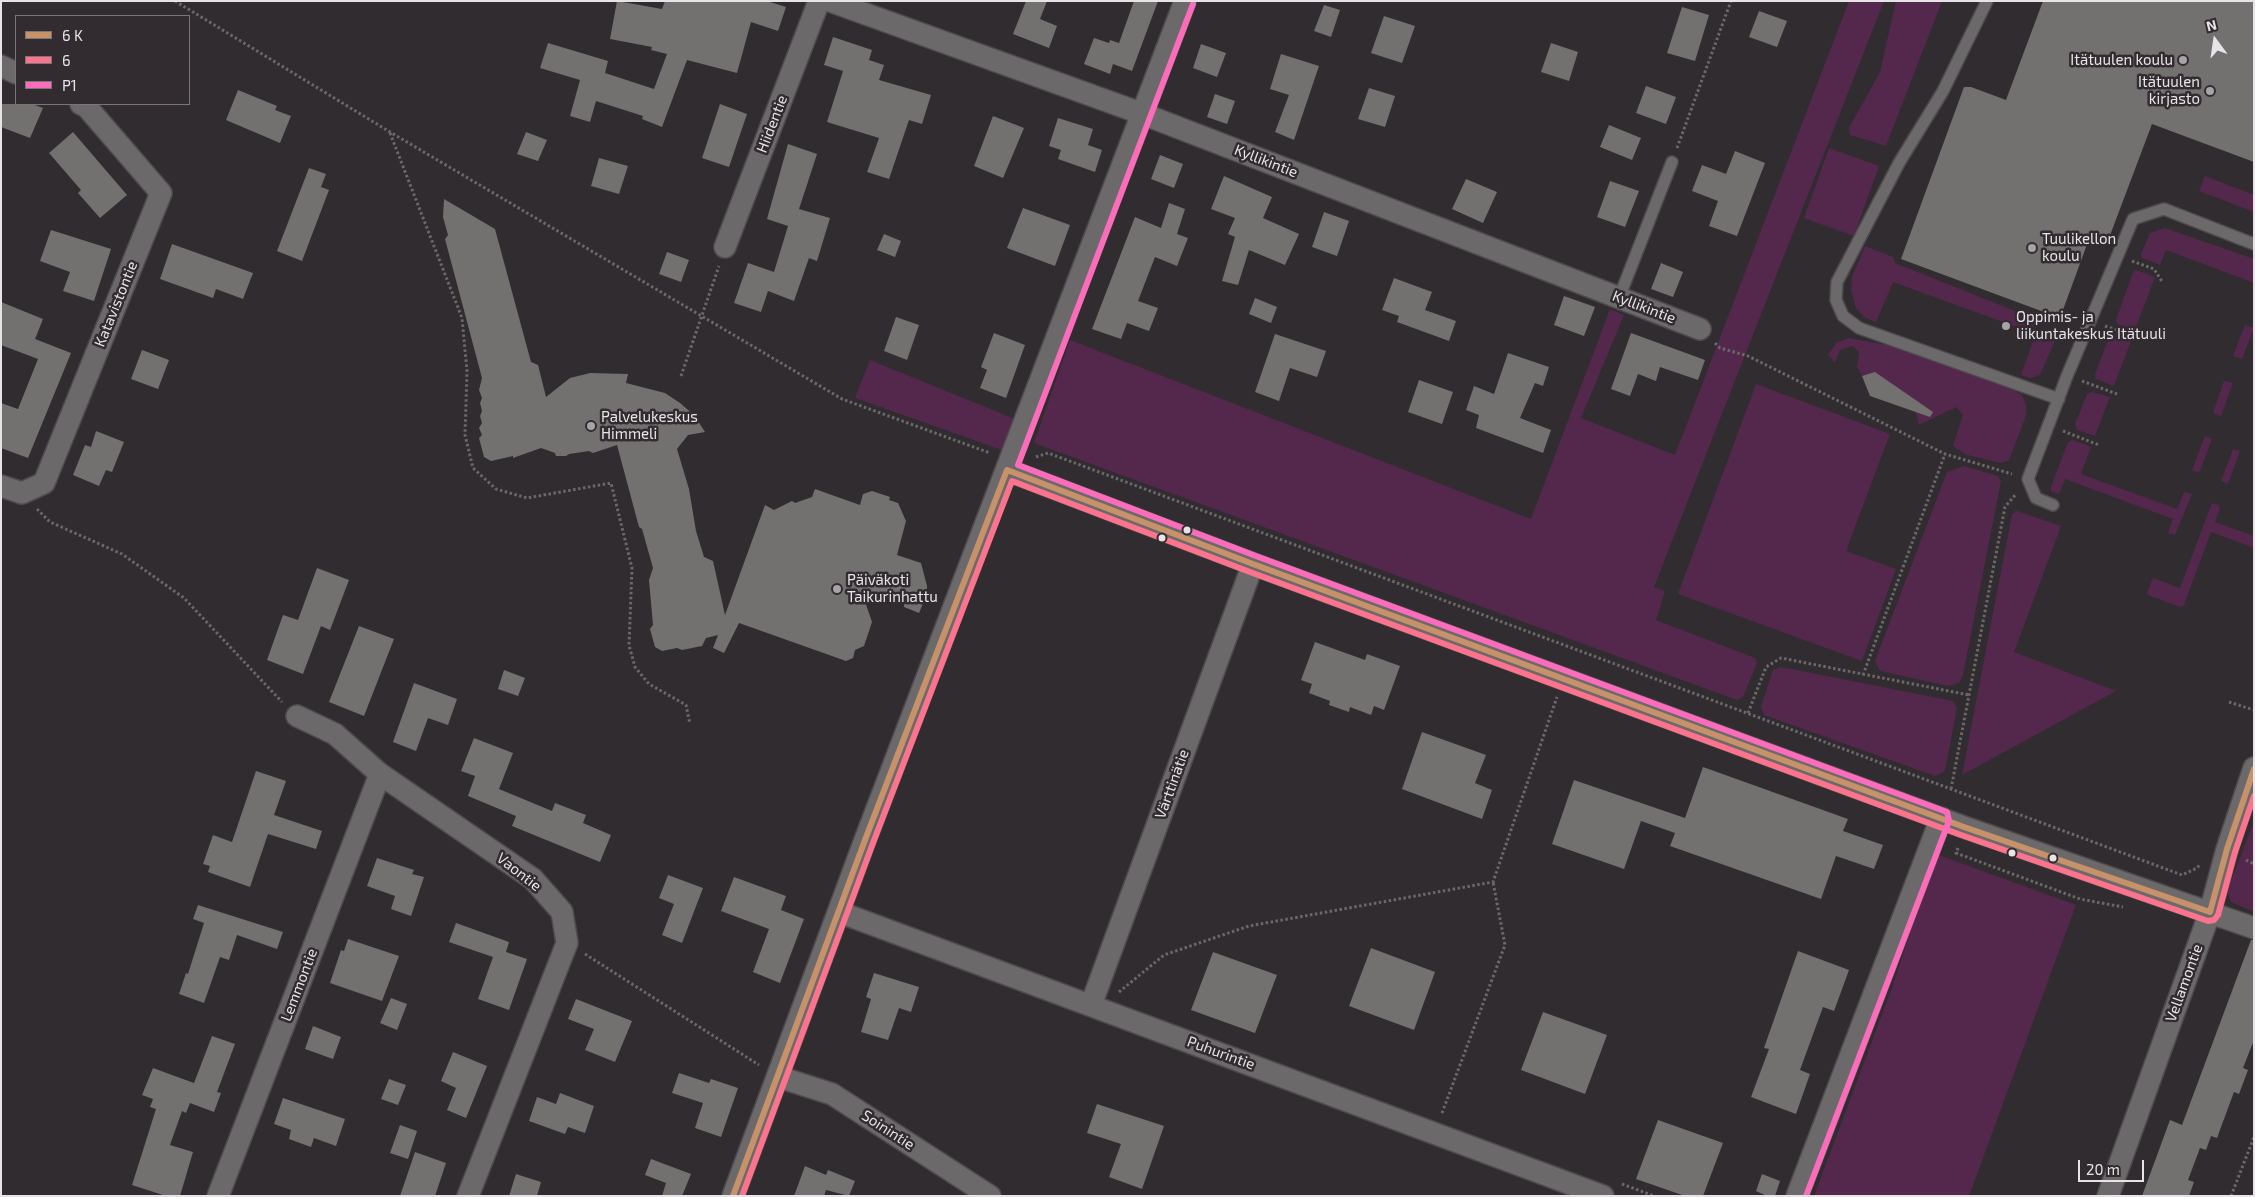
<!DOCTYPE html>
<meta charset="utf-8">
<style>
body{margin:0}
#map{position:relative;width:2255px;height:1197px;overflow:hidden;background:#312c2f;font-family:"Exo 2",sans-serif}
canvas{display:block}
.frame{position:absolute;inset:0;border:2px solid #e7e3e6;pointer-events:none}
.legend{position:absolute;left:15px;top:15px;width:175px;height:90px;box-sizing:border-box;background:#322b30;border:1px solid #7a7579;margin:0;padding:6px 9px;list-style:none;font-size:15px;color:#e7e3e6}
.legend li{display:flex;align-items:center;gap:10px;height:25px}
.legend b{width:25px;border:1px solid #7a7579}
.north{position:absolute;left:2190px;top:15px;width:50px;height:50px;-webkit-text-stroke:4px #322b30;paint-order:stroke;rotate:346deg;font-size:14px;font-weight:700;line-height:20px;text-align:center;color:#e7e3e6}
.north::after{content:'';display:block;margin:auto;width:18px;height:22px;background:#e7e3e6;clip-path:polygon(50% 0,100% 100%,50% 72%,0 100%)}
.scale{position:absolute;left:2078px;top:1160px;width:66px;height:22px;box-sizing:border-box;border:2px solid #e7e3e6;border-top:0;padding-left:6px;font-size:15px;line-height:18px;white-space:nowrap;color:#e7e3e6;-webkit-text-stroke:4px #322b30;paint-order:stroke}
</style>
<div id="map">
<canvas width="2255" height="1197"></canvas>
<div class="frame"></div>
<ul class="legend">
<li><b style="height:6px;background:#c7916a"></b>6 K</li>
<li><b style="height:6px;background:#fc738d"></b>6</li>
<li><b style="height:6px;background:#fb6dba"></b>P1</li>
</ul>
<div class="north">N</div>
<div class="scale">20 m</div>
</div>
<script>
const context = document.querySelector('canvas').getContext('2d');
context.lineJoin = 'round';
function fill(path, color) {
  context.fillStyle = color;
  context.fill(path, 'evenodd');
}
function toPath(rows) {
  const path = new Path2D();
  for (const r of rows) {
    path.moveTo(r[0], r[1]);
    for (let i = 2; i < r.length; i += 2) path.lineTo(r[i], r[i + 1]);
  }
  return path;
}
function trace(path, color, width, dash) {
  context.strokeStyle = color;
  context.lineWidth = width;
  context.lineCap = dash ? 'butt' : 'round';
  context.setLineDash(dash || []);
  context.stroke(path);
}
function drawText(font, color, halo, rows, align = 'center') {
  context.font = font + ' "Exo 2",sans-serif';
  context.lineWidth = 5;
  context.setLineDash([]);
  context.textBaseline = 'middle';
  context.strokeStyle = halo;
  context.fillStyle = color;
  for (const [text, x, y, turn = 0] of rows) {
    context.save();
    context.translate(x, y);
    context.rotate((+turn || 0) * Math.PI / 180);
    context.textAlign = isNaN(turn) ? turn : align;
    if (halo) context.strokeText(text, 0, 0);
    context.fillText(text, 0, 0);
    context.restore();
  }
}
fill(toPath([
 [1849,1,1884,1,1654,587,1665,591,1656,620,1755,658,1757,663,1743,697,1737,700,1034,443,1070,340,1531,519,1610,309,1624,315,1581,418,1675,455],
 [1896,1,1942,1,1886,146,1850,135,1849,128,1880,72],
 [1829,148,1879,166,1854,236,1804,218],
 [2205,176,2254,195,2254,212,2199,191],
 [2165,228,2254,259,2254,283,2166,250,2160,265,2142,258,2141,254,2150,233],
 [1865,246,1893,257,1895,263,2040,321,2037,327,2022,329,1893,282,1876,322,1864,317,1856,308,1851,290,1852,277],
 [2136,270,2155,277,2135,330,2117,324,2116,320,2133,272],
 [2245,325,2254,328,2242,359,2233,356],
 [2114,335,2131,341,2114,386,2096,379,2095,374,2109,338],
 [2035,336,2057,336,2040,375,2030,378,2021,375],
 [1848,338,1899,347,2012,389,2022,395,2026,405,2026,416,2009,460,2001,463,1967,455,1953,446,1963,415,1956,407,1919,425,1912,398,1862,376,1857,367,1859,352,1852,346,1840,350,1835,362,1828,355,1836,343],
 [870,360,1015,419,1002,450,855,398],
 [2224,381,2233,383,2221,416,2213,413],
 [1756,384,1890,434,1846,551,1896,569,1862,661,1678,594],
 [2092,392,2110,397,2095,436,2077,430,2075,424,2087,394],
 [2205,436,2212,439,2199,473,2192,470],
 [2074,440,2091,447,2081,474,2177,509,2184,492,2192,494,2175,535,2168,533,2173,519,2065,479,2059,494,2051,491,2051,487,2068,442],
 [2233,449,2240,451,2228,484,2221,481],
 [1964,466,1998,476,2001,481,1963,675,1959,683,1948,686,1880,671,1875,661,1947,472],
 [2212,503,2218,505,2220,508,2215,522,2254,536,2254,548,2211,532,2184,605,2180,607,2148,595,2147,592,2153,578,2180,588],
 [2017,511,2061,526,2014,652,2116,691,1962,775,2012,514],
 [1781,667,1953,701,1957,708,1945,771,1935,776,1764,715,1761,707,1773,670],
 [2254,822,2254,912,2231,902,2227,891],
 [1936,854,2076,905,1969,1196,1814,1196,1892,988]
]), '#54284c');
fill(toPath([
 [617,1,662,9,665,1,767,1,786,7,778,31,751,22,737,73,687,60,662,127,642,119,643,116,596,101,590,122,570,116,580,80,540,68,548,43,608,61,605,73,654,89,667,54,651,50,652,47,610,39],
 [1026,1,1047,1,1040,19,1057,26,1049,48,1013,34],
 [1134,1,1158,1,1132,71,1113,64,1110,74,1084,64,1094,38,1109,43,1110,40,1119,43],
 [2043,1,2254,1,2254,162,2152,124,2106,246,2089,239,2060,318,1901,259,1964,87,1971,87,2006,100],
 [1324,5,1340,10,1331,37,1314,31],
 [1682,7,1709,15,1695,61,1667,53],
 [1759,11,1787,21,1777,47,1749,37],
 [1384,16,1415,26,1402,63,1371,53],
 [833,37,872,50,869,60,884,65,879,80,931,95,922,124,909,120,889,179,867,172,879,138,827,122,843,71,824,65],
 [1551,43,1578,52,1569,81,1541,72],
 [1201,44,1226,53,1217,77,1193,68],
 [1281,54,1319,66,1294,140,1275,132,1289,95,1270,89],
 [1646,86,1676,97,1666,124,1636,113],
 [1369,88,1395,96,1385,127,1358,119],
 [238,90,277,106,275,110,291,116,280,143,226,120],
 [1215,94,1235,101,1227,124,1207,117],
 [1,104,32,104,43,108,30,138,1,127],
 [720,104,747,114,729,167,702,158],
 [993,116,1024,128,1003,178,974,166],
 [1058,118,1093,129,1088,145,1102,150,1095,172,1058,159,1061,150,1049,146],
 [1609,125,1641,138,1632,160,1600,147],
 [73,132,127,195,100,218,78,193,81,190,49,153],
 [526,132,547,140,538,161,517,154],
 [788,144,817,154,799,209,830,218,817,261,809,258,794,301,768,291,761,312,734,303,748,263,774,272,788,226,767,219],
 [1735,151,1765,163,1737,236,1709,226,1718,201,1692,191,1702,165,1726,174],
 [1160,155,1183,164,1174,188,1151,179],
 [599,158,628,166,619,194,591,186],
 [309,168,326,174,321,187,329,190,302,261,277,251],
 [1224,176,1272,197,1263,218,1299,234,1285,265,1249,250,1238,285,1222,281,1235,237,1228,234,1235,218,1211,209],
 [1466,179,1497,192,1483,223,1452,209],
 [1610,181,1639,191,1625,227,1597,217],
 [444,199,495,229,531,362,538,365,546,397,570,378,590,373,628,374,626,383,665,393,680,403,694,415,705,432,688,435,677,449,689,489,696,531,704,557,713,561,725,615,765,505,774,510,792,501,795,503,812,497,815,489,860,505,863,494,872,491,890,497,889,500,898,503,906,521,897,555,921,563,927,586,927,594,919,613,904,607,904,604,861,590,872,622,864,646,855,650,853,658,846,661,739,623,724,653,713,648,718,635,706,638,702,646,682,650,677,648,662,651,655,647,650,629,653,625,649,580,653,568,642,529,639,527,617,445,593,453,589,451,569,454,566,456,556,456,555,453,541,448,513,458,513,456,491,461,484,457,479,438,482,435,479,428,482,423,480,416,482,411,480,403,482,398,479,390,482,378,445,239,448,235,443,217],
 [1169,203,1185,209,1177,234,1188,238,1177,266,1155,257,1138,301,1158,308,1149,331,1127,323,1121,339,1092,329,1135,217,1161,228],
 [1023,208,1070,225,1055,266,1007,248],
 [1324,212,1349,221,1337,256,1312,247],
 [51,230,111,249,94,301,63,291,70,272,40,261],
 [884,234,901,241,895,257,877,250],
 [172,244,253,273,243,299,216,289,213,298,160,279],
 [667,252,689,260,681,282,659,274],
 [1661,263,1683,272,1673,297,1651,289],
 [1394,278,1432,292,1425,310,1456,321,1449,341,1397,322,1399,316,1382,310],
 [1564,296,1595,307,1584,336,1554,325],
 [1255,298,1277,307,1271,323,1249,314],
 [1,302,43,319,35,339,71,353,28,458,1,448,1,403,18,409,38,359,1,345],
 [896,317,919,325,907,360,884,351],
 [994,333,1025,345,1006,398,980,388,987,370,981,367],
 [1631,333,1705,360,1698,380,1660,367,1656,381,1638,374,1630,396,1611,389],
 [1275,334,1326,351,1317,377,1290,368,1279,401,1255,392],
 [142,350,169,360,158,389,131,379],
 [1508,353,1549,367,1543,386,1535,383,1520,418,1551,430,1543,453,1476,428,1479,415,1466,410,1474,386,1494,394],
 [1875,372,1933,412,1930,417,1870,396,1862,376],
 [1419,380,1453,392,1442,424,1408,412],
 [96,431,124,442,112,472,106,470,99,486,73,475,85,445,91,447],
 [317,568,349,580,330,630,321,626,303,674,267,660,283,615,298,620],
 [359,626,394,639,364,716,329,702],
 [1315,642,1365,660,1367,654,1400,666,1384,710,1374,706,1371,715,1350,707,1349,712,1329,705,1330,701,1309,693,1312,684,1301,680],
 [504,670,525,678,518,696,498,689],
 [414,683,457,699,448,725,428,718,416,751,393,742],
 [1422,732,1486,755,1475,783,1492,790,1482,819,1402,789],
 [474,738,513,753,499,789,552,811,555,803,586,815,583,823,611,835,600,862,512,826,516,816,468,796,475,776,461,771],
 [1703,767,1848,819,1843,831,1883,845,1874,869,1836,856,1821,899,1670,846,1675,833,1641,821,1624,869,1552,844,1574,780,1685,818],
 [256,771,286,781,274,815,322,831,316,849,268,834,250,887,208,872,210,866,203,864,213,835,232,842],
 [377,858,414,870,412,874,424,877,411,916,391,909,395,896,367,886],
 [668,875,703,888,682,943,662,935,674,904,659,898],
 [734,877,786,896,781,910,804,919,780,983,753,972,769,929,721,911],
 [198,905,283,932,277,949,237,935,229,960,220,957,204,1003,179,994,186,973,188,974,204,923,193,919],
 [456,923,509,942,506,952,527,959,509,1010,478,999,493,957,449,942],
 [348,939,399,956,382,1001,330,983,341,950,344,951],
 [2251,940,2254,940,2254,1040,2243,1068,2248,1070,2239,1094,2234,1092,2217,1138,2211,1136,2206,1150,2200,1148,2188,1180,2194,1182,2189,1196,2142,1196,2170,1120,2182,1125],
 [1371,948,1435,972,1414,1030,1349,1006],
 [1798,951,1849,970,1834,1011,1823,1007,1800,1070,1810,1074,1796,1114,1751,1097,1769,1049,1764,1048],
 [1213,952,1277,975,1255,1033,1191,1010],
 [874,973,919,987,911,1012,899,1008,888,1040,861,1032,871,999,866,997],
 [391,998,407,1004,397,1030,380,1023],
 [576,999,632,1021,615,1062,585,1050,594,1029,568,1019],
 [1543,1012,1607,1035,1585,1094,1521,1070],
 [313,1026,341,1037,333,1059,305,1049],
 [212,1036,235,1044,217,1092,221,1093,214,1112,190,1103,186,1113,182,1111,170,1145,193,1152,180,1196,166,1196,132,1185,156,1109,150,1107,153,1099,142,1095,153,1068,194,1083],
 [453,1052,487,1066,466,1118,447,1110,456,1088,441,1081],
 [679,1073,709,1083,711,1079,738,1088,721,1137,695,1128,703,1103,672,1093],
 [389,1079,406,1085,398,1105,381,1099],
 [560,1093,594,1106,585,1133,568,1127,565,1134,529,1121,537,1097,556,1104],
 [283,1098,345,1119,336,1146,314,1138,311,1147,289,1139,291,1130,274,1124],
 [1097,1104,1164,1126,1142,1189,1109,1177,1121,1144,1087,1133],
 [1658,1120,1723,1143,1703,1196,1685,1196,1636,1179],
 [400,1125,417,1131,408,1159,390,1153],
 [415,1152,446,1163,435,1196,400,1196],
 [651,1159,691,1174,682,1196,662,1196,666,1183,645,1175],
 [805,1166,826,1175,828,1170,855,1181,849,1196,826,1190,824,1196,794,1196],
 [516,1174,541,1182,537,1196,509,1196],
 [1762,1174,1780,1181,1775,1196,1767,1196,1756,1191]
]), '#727170');
const service = toPath([
 [1987,1,1943,91,1899,163,1837,282,1836,300,1843,316,1859,328,2059,399],
 [1619,298,1672,162],
 [2053,505,2036,498,2028,479,2067,376,2133,219,2164,209,2254,244]
]);
const minor = toPath([
 [830,1,1143,114,1700,329],
 [1,66,16,73],
 [725,247,819,1],
 [1007,470,1253,564,1964,827,2254,928],
 [1,486,22,493,44,483,161,193,86,106,81,104],
 [297,716,335,734,380,774,533,879,562,912,567,943,468,1196],
 [839,912,1603,1196],
 [1091,1005,1253,564],
 [779,1077,832,1094,990,1196],
 [218,1196,380,774],
 [733,1196,865,840,1185,1],
 [1797,1196,1941,818],
 [2108,1196,2210,912,2227,849,2254,768]
]);
trace(service, '#4e4a4d', 14);
trace(minor, '#4e4a4d', 24);
trace(toPath([
 [175,1,390,132,842,399,990,453],
 [390,133,462,318,467,371,465,435,473,468,496,489,527,498,611,483,632,568,629,645,635,667,649,684,686,705,690,724],
 [1677,148,1731,1],
 [2132,261,2154,269,2163,283],
 [2105,326,2139,338],
 [1715,343,1720,348,1748,356,1945,454,2012,474],
 [681,376,719,266],
 [2082,381,2117,394],
 [2063,431,2099,445],
 [1036,457,1048,453,2182,875,2197,868,2200,864],
 [37,509,50,522,122,554,184,598,282,702],
 [1863,675,1945,454],
 [2229,702,2254,710],
 [1748,713,1766,667,1781,658,1969,695],
 [1951,789,2005,507,2016,494],
 [1958,848,1956,853,2080,899,2123,907],
 [2246,860,2254,864],
 [585,954,759,1065],
 [1119,992,1164,955,1249,926,1493,882,1557,697],
 [1442,1113,1505,945,1493,882],
 [1622,1184,1654,1196],
 [2231,1196,2254,1137]
]), '#6c686a', 3, [2.5, 2.5]);
trace(service, '#6c696b', 11);
trace(minor, '#6c696b', 21);
trace(toPath([
 [1007,470,1253,564,1964,827,2210,912],
 [2210,912,2227,849,2254,769],
 [733,1196,865,840,1007,470]
]), '#c7916a', 6);
trace(toPath([
 [742,1196,873,843,1012,481,1250,572,1961,835,2208,921,2214,920,2218,915,2235,852,2254,796]
]), '#fc738d', 6);
trace(toPath([
 [1193,4,1018,465,1256,556,1947,812,1949,821,1806,1196]
]), '#fb6dba', 6);
for (const [x, y, r, color] of [
 [2183,60,5,"#a7a3a6"],
 [2210,91,5,"#a7a3a6"],
 [2032,248,5,"#a7a3a6"],
 [2006,326,5,"#a7a3a6"],
 [591,426,5,"#a7a3a6"],
 [1187,530,4.5,"#e7e3e6"],
 [1162,538,4.5,"#e7e3e6"],
 [837,589,5,"#a7a3a6"],
 [2012,853,4.5,"#e7e3e6"],
 [2053,858,4.5,"#e7e3e6"]
]) {
  const dot = new Path2D();
  dot.arc(x, y, r, 0, 2 * Math.PI);
  context.fillStyle = color;
  context.fill(dot);
  trace(dot, '#322b30', 2);
}
drawText('15px', '#e7e3e6', '#322b30', [
 ["Itätuulen koulu",2173,60,"right"],
 ["Itätuulen",2200,82,"right"],
 ["kirjasto",2200,99,"right"],
 ["Tuulikellon",2042,239],
 ["koulu",2042,256],
 ["Oppimis- ja",2016,317],
 ["liikuntakeskus Itätuuli",2016,334],
 ["Palvelukeskus",601,417],
 ["Himmeli",601,434],
 ["Päiväkoti",847,580],
 ["Taikurinhattu",847,597]
], 'left');
drawText('15px', '#e7e3e6', '#322b30', [
 ["Hiidentie",772,124,-69],
 ["Kyllikintie",1266,161,21],
 ["Katavistontie",116,304,-68],
 ["Kyllikintie",1644,307,21],
 ["Värttinätie",1172,784,-70],
 ["Vaontie",519,872,38],
 ["Vellamontie",2184,983,-70],
 ["Lemmontie",299,985,-69],
 ["Puhurintie",1221,1053,20],
 ["Soinintie",888,1130,33]
]);
</script>
